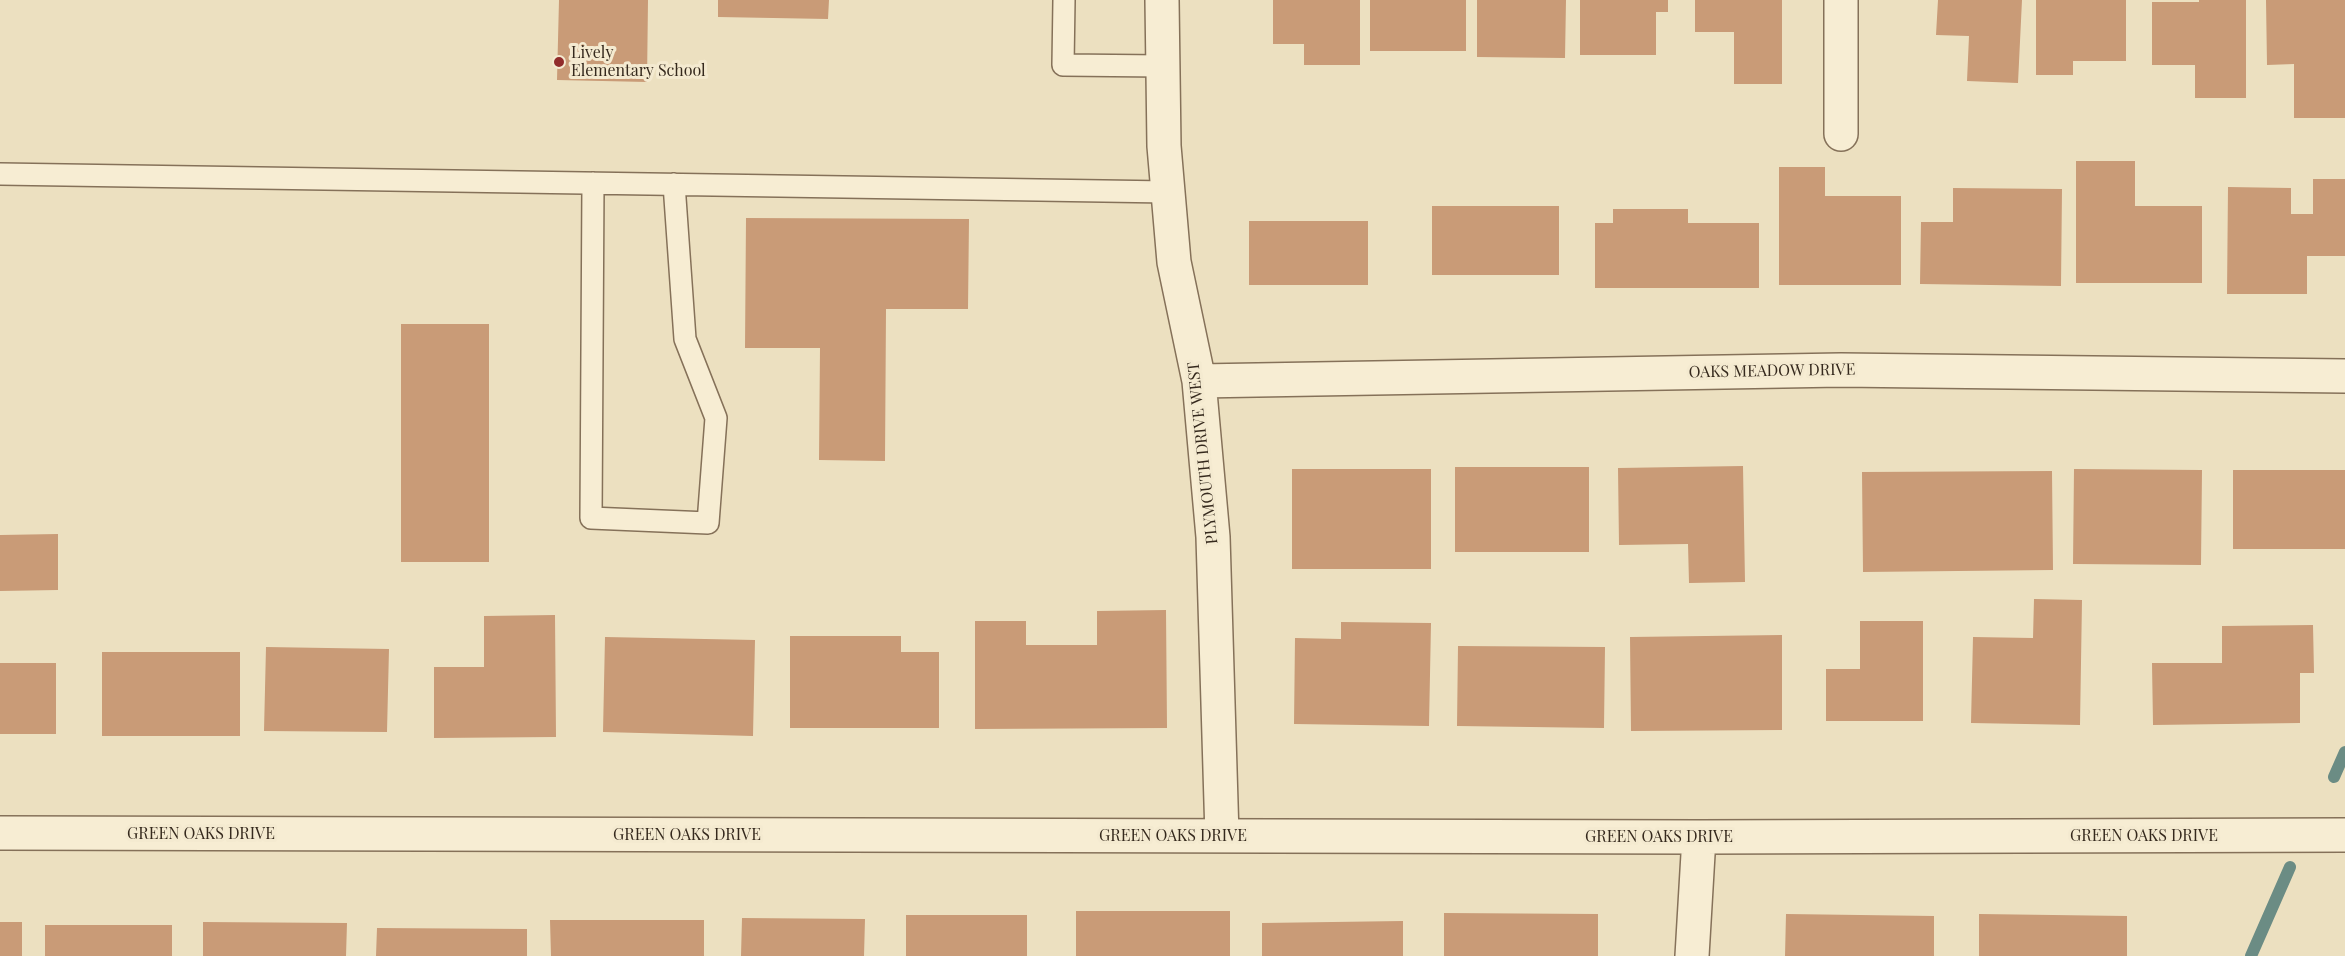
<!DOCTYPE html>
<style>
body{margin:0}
canvas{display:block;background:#ece0c0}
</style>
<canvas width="2345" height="956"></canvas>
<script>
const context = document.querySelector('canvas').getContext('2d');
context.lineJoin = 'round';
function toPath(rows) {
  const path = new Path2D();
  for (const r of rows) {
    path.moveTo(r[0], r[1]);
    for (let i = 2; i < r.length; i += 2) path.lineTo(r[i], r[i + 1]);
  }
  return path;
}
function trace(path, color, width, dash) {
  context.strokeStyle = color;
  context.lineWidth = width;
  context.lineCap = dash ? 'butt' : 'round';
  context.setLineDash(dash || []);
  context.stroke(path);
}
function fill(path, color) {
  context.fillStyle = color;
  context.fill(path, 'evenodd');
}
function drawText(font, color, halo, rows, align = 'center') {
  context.font = font + ' "Playfair Display",serif';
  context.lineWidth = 6;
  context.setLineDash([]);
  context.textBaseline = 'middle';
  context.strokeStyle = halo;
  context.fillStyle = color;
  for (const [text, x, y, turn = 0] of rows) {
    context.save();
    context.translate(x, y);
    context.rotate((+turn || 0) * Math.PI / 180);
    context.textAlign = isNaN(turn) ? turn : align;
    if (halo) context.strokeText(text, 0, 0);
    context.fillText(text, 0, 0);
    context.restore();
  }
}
trace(toPath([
 [2334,777,2345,752],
 [2251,956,2290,867]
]), '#6b8c84', 12);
fill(toPath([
 [559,0,648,0,647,82,557,80],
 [718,0,829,0,828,19,718,17],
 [1273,0,1360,0,1360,65,1304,65,1304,44,1273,44],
 [1370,0,1466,0,1466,51,1370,51],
 [1477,0,1566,0,1565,58,1477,57],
 [1580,0,1668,0,1668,12,1656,12,1656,55,1580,55],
 [1695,0,1782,0,1782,84,1734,84,1734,32,1695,32],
 [1938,0,2022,0,2018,83,1967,81,1969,36,1936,35],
 [2036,0,2126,0,2126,61,2073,61,2073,75,2036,75],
 [2199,0,2246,0,2246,98,2195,98,2195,65,2152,65,2152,2,2199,2],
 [2266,0,2345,0,2345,118,2294,118,2294,64,2267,65],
 [2076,161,2135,161,2135,206,2202,206,2202,283,2076,283],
 [1779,167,1825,167,1825,196,1901,196,1901,285,1779,285],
 [2313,179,2345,179,2345,256,2307,256,2307,294,2227,294,2228,187,2291,188,2291,214,2313,214],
 [1953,188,2062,189,2061,286,1920,284,1921,222,1953,222],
 [1432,206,1559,206,1559,275,1432,275],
 [1613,209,1688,209,1688,223,1759,223,1759,288,1595,288,1595,223,1613,223],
 [746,218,969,219,968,309,886,309,885,461,819,460,820,348,745,348],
 [1249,221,1368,221,1368,285,1249,285],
 [401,324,489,324,489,562,401,562],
 [1743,466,1745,582,1689,583,1688,544,1619,545,1618,468],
 [1455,467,1589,467,1589,552,1455,552],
 [1292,469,1431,469,1431,569,1292,569],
 [2074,469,2202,470,2201,565,2073,564],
 [2233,470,2345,470,2345,549,2233,549],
 [2052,471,2053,570,1863,572,1862,472],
 [58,534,58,590,0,591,0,535],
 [2034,599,2082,600,2080,725,1971,723,1973,637,2033,638],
 [1166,610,1167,728,975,729,975,621,1026,621,1026,645,1097,645,1097,611],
 [555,615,556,737,434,738,434,667,484,667,484,616],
 [1860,621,1923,621,1923,721,1826,721,1826,669,1860,669],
 [1341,622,1431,623,1429,726,1294,724,1295,638,1341,639],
 [2313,625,2314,673,2300,673,2300,723,2153,725,2152,663,2222,663,2222,626],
 [1782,635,1782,730,1631,731,1630,637],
 [790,636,901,636,901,652,939,652,939,728,790,728],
 [605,637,755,640,753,736,603,732],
 [1458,646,1605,647,1604,728,1457,726],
 [266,647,389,649,387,732,264,731],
 [102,652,240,652,240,736,102,736],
 [0,663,56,663,56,734,0,734],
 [1076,911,1230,911,1230,956,1076,956],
 [1444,913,1598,914,1598,956,1444,956],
 [1786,914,1934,916,1934,956,1785,956],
 [1979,914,2127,916,2127,956,1979,956],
 [906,915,1027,915,1027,956,906,956],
 [742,918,865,919,864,956,741,956],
 [550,920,704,920,704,956,551,956],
 [1403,921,1403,956,1262,956,1262,923],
 [0,922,22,922,22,956,0,956],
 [203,922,347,923,346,956,203,956],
 [45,925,172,925,172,956,45,956],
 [377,928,527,929,527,956,376,956]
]), '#c99b77');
const lane = toPath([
 [1064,0,1063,65,1163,66],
 [0,174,1168,192],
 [593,183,591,518,708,523,716,418,685,339,674,184]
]);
const street = toPath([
 [1162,0,1164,146,1174,262,1199,381,1213,537,1222,836],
 [1841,0,1841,134],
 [1199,381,1841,370,2345,376],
 [0,833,1699,837,2345,835],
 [1692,956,1699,837]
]);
trace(lane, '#857159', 24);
trace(street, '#857159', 36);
trace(lane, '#f7edd3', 21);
trace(street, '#f7edd3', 33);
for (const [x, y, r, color] of [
 [559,62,6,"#912c2b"]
]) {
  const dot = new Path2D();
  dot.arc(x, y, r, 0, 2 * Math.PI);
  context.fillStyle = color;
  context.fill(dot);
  trace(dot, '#f4ead0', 2);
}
drawText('16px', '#35291d', '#f4ead0', [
 ["Lively",571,53],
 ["Elementary School",571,71]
], 'left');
drawText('16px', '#35291d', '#f4ead0', [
 ["OAKS MEADOW DRIVE",1772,371,-1],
 ["PLYMOUTH DRIVE WEST",1203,453,-96],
 ["GREEN OAKS DRIVE",201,834],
 ["GREEN OAKS DRIVE",687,835],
 ["GREEN OAKS DRIVE",1173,836],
 ["GREEN OAKS DRIVE",2144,836],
 ["GREEN OAKS DRIVE",1659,837]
]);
</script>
